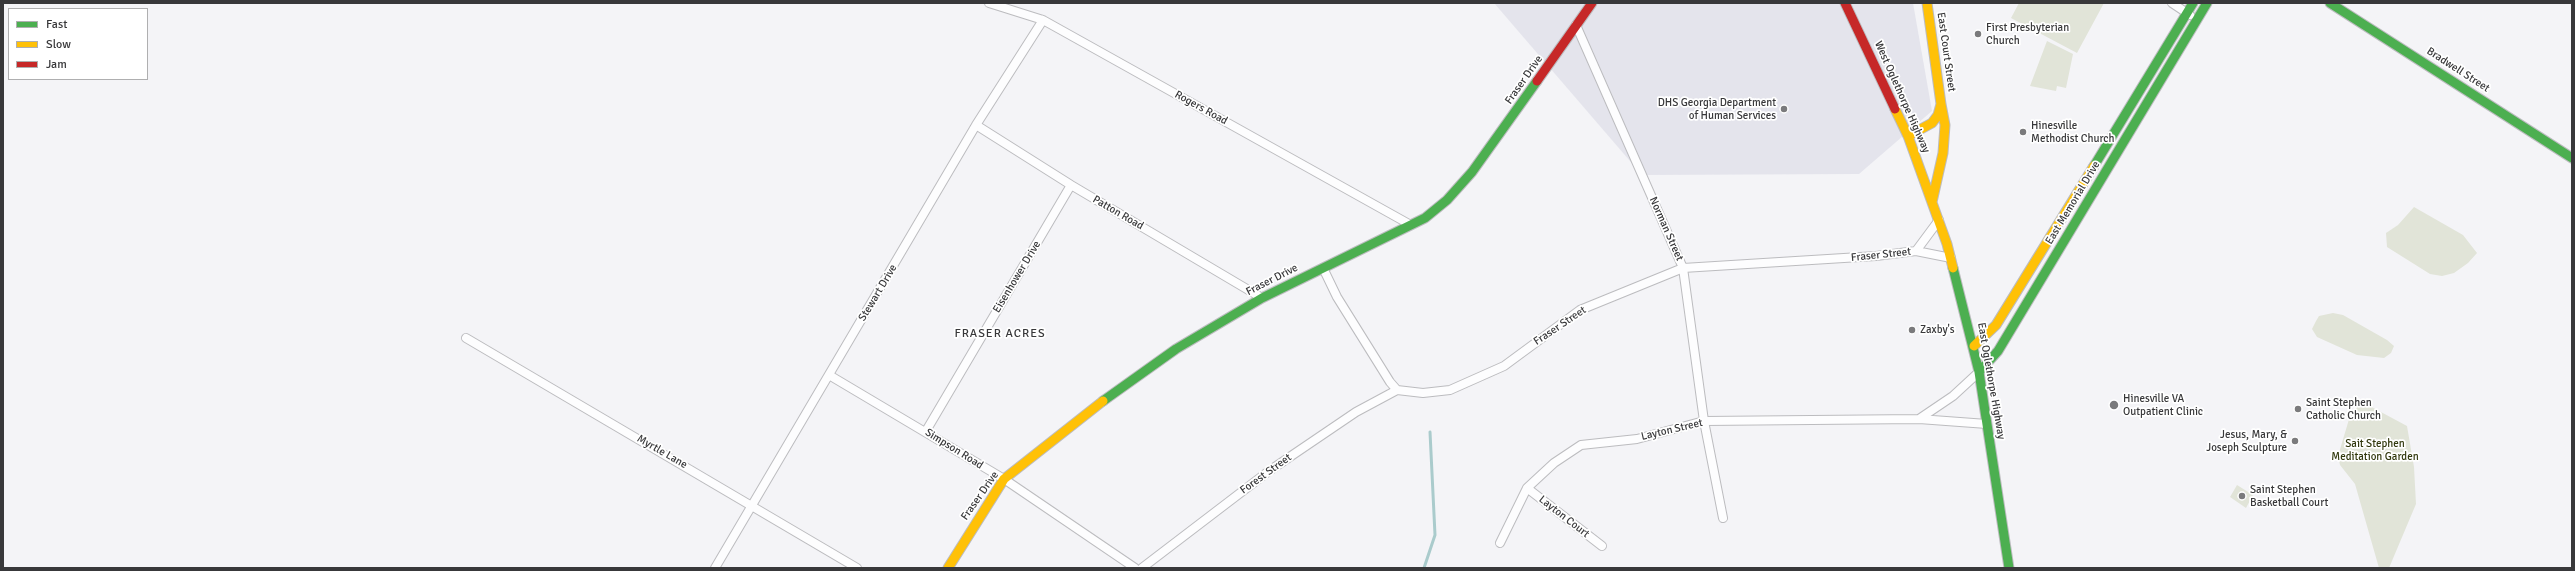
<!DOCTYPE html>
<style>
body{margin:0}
#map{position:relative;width:2575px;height:571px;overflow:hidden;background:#f4f4f7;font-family:Signika,sans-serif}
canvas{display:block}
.frame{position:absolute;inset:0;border:4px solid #38383a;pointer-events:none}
.legend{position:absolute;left:8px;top:8px;width:140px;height:72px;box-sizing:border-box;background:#fff;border:1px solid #afafb0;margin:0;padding:5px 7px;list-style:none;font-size:12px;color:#38383a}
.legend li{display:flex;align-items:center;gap:8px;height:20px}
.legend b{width:20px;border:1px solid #afafb0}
</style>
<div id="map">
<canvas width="2575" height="571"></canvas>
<div class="frame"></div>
<ul class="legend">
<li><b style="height:5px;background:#4caf50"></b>Fast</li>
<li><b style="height:5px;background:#ffc107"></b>Slow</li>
<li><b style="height:5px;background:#c62828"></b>Jam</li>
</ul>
</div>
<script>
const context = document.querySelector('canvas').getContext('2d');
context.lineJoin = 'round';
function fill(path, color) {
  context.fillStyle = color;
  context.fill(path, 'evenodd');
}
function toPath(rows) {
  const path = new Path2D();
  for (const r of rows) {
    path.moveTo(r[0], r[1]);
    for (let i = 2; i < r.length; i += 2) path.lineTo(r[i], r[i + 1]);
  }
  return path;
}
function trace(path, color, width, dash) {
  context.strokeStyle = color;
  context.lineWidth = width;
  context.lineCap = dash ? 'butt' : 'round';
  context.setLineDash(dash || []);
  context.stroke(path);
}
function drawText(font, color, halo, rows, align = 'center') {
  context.font = font + ' Signika,sans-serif';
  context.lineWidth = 3.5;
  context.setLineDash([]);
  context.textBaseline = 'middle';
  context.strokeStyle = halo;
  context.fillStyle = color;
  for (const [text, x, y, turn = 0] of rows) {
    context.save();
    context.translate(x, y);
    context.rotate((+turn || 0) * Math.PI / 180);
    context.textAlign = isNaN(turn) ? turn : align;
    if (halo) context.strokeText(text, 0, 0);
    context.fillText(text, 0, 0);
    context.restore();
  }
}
fill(toPath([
 [1494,3,1913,3,1932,111,1859,174,1642,175]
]), '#e4e4ec');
fill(toPath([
 [2019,3,2104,3,2077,53,2011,18],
 [2047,41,2073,54,2066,88,2057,86,2056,91,2030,86],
 [2414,207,2463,235,2477,253,2468,263,2454,273,2442,276,2430,274,2387,247,2386,233,2398,225],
 [2333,313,2343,315,2387,340,2394,346,2391,353,2384,358,2357,355,2317,337,2312,329,2316,321,2319,316],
 [2366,404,2407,426,2414,467,2416,504,2389,568,2379,568,2355,484,2340,465,2338,456,2350,416,2358,406],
 [2237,485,2253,495,2246,508,2230,497]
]), '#e1e4d8');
trace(toPath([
 [1424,568,1435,535,1430,432]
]), '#aacbcc', 3);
const street = toPath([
 [989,3,1043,20,1409,224],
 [2172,3,2190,15],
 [1576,25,1683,268,1704,421,1723,518],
 [976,125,1071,185,1262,298],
 [1916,251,1939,220],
 [1323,268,1337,297,1390,382,1397,390,1423,393,1450,390,1504,366,1580,310,1683,268,1876,256,1916,251,1951,258],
 [466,338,857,568],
 [829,375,1004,479,1135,568],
 [1919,419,1953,396,1979,372],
 [926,431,1071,185],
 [1527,488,1602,546],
 [1500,543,1527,488,1554,463,1581,445,1637,439,1704,421,1919,419,1987,424],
 [715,568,976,125,1043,20],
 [1142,568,1269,471,1356,412,1397,390]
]);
const fast = toPath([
 [2330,3,2572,158],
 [2094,166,2193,3],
 [1953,268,1979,372,2009,568],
 [1979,372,1998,351,2207,3],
 [1103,401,1176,349,1262,298,1425,218,1447,200,1472,172,1537,81]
]);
const slow = toPath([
 [1895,109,1908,136,1947,244,1953,268],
 [1908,136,1932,123,1938,115,1941,104,1927,3],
 [1932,202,1943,153,1945,125,1941,104],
 [1974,346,1996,325,2094,166],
 [948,568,1004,479,1103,401]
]);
const jam = toPath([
 [1845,3,1895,109],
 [1537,81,1592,3]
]);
trace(street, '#bcbcbf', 10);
trace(fast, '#bcbcbf', 11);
trace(slow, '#bcbcbf', 11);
trace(jam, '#bcbcbf', 11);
trace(street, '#fdfdfe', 8);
trace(fast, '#4caf50', 9);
trace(slow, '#ffc107', 9);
trace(jam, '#c62828', 9);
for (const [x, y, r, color] of [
 [1978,34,4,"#7a7a7c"],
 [1784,109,4,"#7a7a7c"],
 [2023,132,4,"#7a7a7c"],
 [1912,330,4,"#7a7a7c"],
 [2114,405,5,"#7a7a7c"],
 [2298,409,4,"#7a7a7c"],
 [2295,441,4,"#7a7a7c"],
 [2242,496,4,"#7a7a7c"]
]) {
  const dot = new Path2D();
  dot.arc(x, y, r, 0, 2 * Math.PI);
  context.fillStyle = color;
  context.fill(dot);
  trace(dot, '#fff', 1.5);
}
drawText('11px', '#38383a', '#fff', [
 ["First Presbyterian",1986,28],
 ["Church",1986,41],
 ["DHS Georgia Department",1776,103,"right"],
 ["of Human Services",1776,116,"right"],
 ["Hinesville",2031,126],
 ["Methodist Church",2031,139],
 ["Zaxby's",1920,330],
 ["Hinesville VA",2123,399],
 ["Outpatient Clinic",2123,412],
 ["Saint Stephen",2306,403],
 ["Catholic Church",2306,416],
 ["Jesus, Mary, &",2287,435,"right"],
 ["Joseph Sculpture",2287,448,"right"],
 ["Saint Stephen",2250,490],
 ["Basketball Court",2250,503]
], 'left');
drawText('11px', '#38383a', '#fff', [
 ["East Court Street",1946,52,82],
 ["Bradwell Street",2458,70,33],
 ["Fraser Drive",1524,80,-55],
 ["West Oglethorpe Highway",1902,97,66],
 ["Rogers Road",1201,108,29],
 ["East Memorial Drive",2073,203,-59],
 ["Patton Road",1118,213,30],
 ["Norman Street",1666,229,66],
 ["Fraser Street",1881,255,-6],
 ["Eisenhower Drive",1017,277,-59],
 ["Fraser Drive",1272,280,-27],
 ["Stewart Drive",878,293,-59],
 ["Fraser Street",1560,326,-34],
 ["East Oglethorpe Highway",1991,381,80],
 ["Layton Street",1672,430,-13],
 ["Simpson Road",954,449,32],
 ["Myrtle Lane",662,452,30],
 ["Forest Street",1266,474,-36],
 ["Fraser Drive",980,496,-55],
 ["Layton Court",1564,517,38]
]);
drawText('11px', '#31380d', '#fff', [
 ["Sait Stephen",2375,444],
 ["Meditation Garden",2375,457]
]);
context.letterSpacing = '1px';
drawText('12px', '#38383a', '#fff', [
 ["FRASER ACRES",1000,334]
]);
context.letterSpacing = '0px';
</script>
